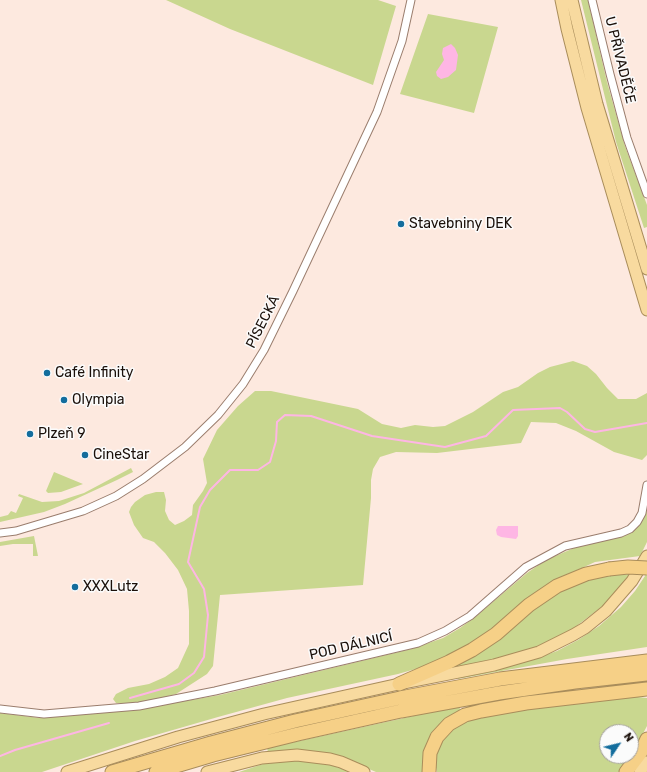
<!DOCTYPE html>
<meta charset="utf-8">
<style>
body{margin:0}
#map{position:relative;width:647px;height:772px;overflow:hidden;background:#fde9df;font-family:Rubik,sans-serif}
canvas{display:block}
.north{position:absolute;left:599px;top:724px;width:40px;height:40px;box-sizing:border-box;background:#fbfbfb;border:1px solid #a19d9b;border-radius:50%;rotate:55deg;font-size:11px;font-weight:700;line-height:16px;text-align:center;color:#1b100a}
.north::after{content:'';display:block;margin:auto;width:14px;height:18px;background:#136d9d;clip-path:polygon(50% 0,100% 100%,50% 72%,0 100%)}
</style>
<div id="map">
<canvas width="647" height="772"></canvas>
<div class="north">N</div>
</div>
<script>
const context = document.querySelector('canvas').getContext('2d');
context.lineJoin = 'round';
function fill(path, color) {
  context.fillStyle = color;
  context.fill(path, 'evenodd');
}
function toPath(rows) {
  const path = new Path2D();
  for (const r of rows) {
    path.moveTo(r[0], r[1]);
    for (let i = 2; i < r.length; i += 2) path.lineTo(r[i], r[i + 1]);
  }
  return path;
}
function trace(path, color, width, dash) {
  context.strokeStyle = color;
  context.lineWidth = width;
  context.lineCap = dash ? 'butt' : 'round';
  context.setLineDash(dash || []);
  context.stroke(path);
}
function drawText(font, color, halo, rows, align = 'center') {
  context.font = font + ' Rubik,sans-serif';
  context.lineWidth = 3;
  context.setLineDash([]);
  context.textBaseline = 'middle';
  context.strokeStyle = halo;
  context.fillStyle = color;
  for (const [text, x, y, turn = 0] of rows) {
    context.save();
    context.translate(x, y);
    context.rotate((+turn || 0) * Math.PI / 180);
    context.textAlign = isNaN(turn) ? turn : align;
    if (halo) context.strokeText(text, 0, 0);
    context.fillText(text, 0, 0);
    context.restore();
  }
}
fill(toPath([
 [166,0,378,0,396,6,373,85,230,29],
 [581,0,588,0,607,82,625,146,647,205,647,227,644,228,616,142],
 [428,14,498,27,474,113,400,94],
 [573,361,587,366,596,374,607,388,618,399,636,399,647,393,647,455,642,460,614,452,576,431,556,423,531,422,521,443,437,453,396,452,380,457,373,469,371,480,371,498,363,585,220,595,213,666,207,674,176,694,142,703,116,703,113,699,116,694,128,688,149,684,165,677,178,668,189,644,189,611,187,589,178,570,165,553,154,542,143,538,134,525,129,512,131,507,135,502,145,495,156,492,164,492,166,500,165,511,169,520,175,525,184,521,192,515,193,505,203,491,207,483,203,459,217,430,238,406,255,391,271,391,358,409,382,424,401,428,415,425,433,427,445,426,473,412,503,392,518,387,538,373,550,367],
 [131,468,133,472,117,480,65,504,44,512,0,522,0,517,8,515,11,511,16,513,23,498,18,496,19,494,42,502,59,501,84,493],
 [54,472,83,484,61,492,48,493,46,491],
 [647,505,647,542,640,556,595,562,556,580,539,590,499,624,470,645,426,666,398,674,287,698,218,717,135,741,42,772,0,772,0,713,40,718,133,710,220,695,411,649,443,638,460,628,475,617,527,573,546,560,581,545,623,536,633,531,640,525,646,513],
 [34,536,38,556,33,556,33,544,13,544,0,546,0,542],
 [647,573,647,647,567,659,458,679,458,676,509,666,535,659,557,651,578,640,599,626,621,607,635,591],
 [631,574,604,605,570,631,527,651,508,656,457,667,456,665,554,593,589,577],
 [628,696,647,698,647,726,631,756,631,732,607,732,607,756,631,756,619,772,437,772,435,763,437,754,441,743,448,733,458,725,480,716],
 [459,706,461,712,452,716,425,772,376,772,341,757,319,752,299,750,268,752,267,748],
 [289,761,308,761,326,763,350,772,239,772,263,764]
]), '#c9d78f');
fill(toPath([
 [451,44,455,48,458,55,456,70,448,77,441,79,437,76,436,72,444,60,442,54,443,48],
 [498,526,518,526,518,536,516,539,501,537,497,535,496,530]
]), '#feb6e4');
trace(toPath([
 [130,698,179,684,194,673,204,657,208,615,204,589,188,562,200,507,210,490,230,470,258,470,270,462,276,441,277,422,285,415,311,416,372,436,445,447,486,436,513,410,560,408,567,412,585,429,595,432,647,423],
 [0,756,15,750,109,723]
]), '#feb6e4', 2);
const minor = toPath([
 [592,0,610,74,627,138,647,194],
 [0,533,16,531,83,511,116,496,143,479,185,447,218,415,243,384,264,350,293,291,377,112,402,41,411,0],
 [0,709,44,714,139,706,215,691,418,643,445,631,470,616,526,567,565,546,621,533,630,529,637,522,642,513,647,485]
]);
const trunk = toPath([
 [561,0,567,29,587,108,647,310],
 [572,0,597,104,647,269],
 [67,772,178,737,264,714,399,684,494,665,539,652,573,635,585,628,606,611,632,581,647,556],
 [207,772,262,758,297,755,330,759,341,762,364,772],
 [640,772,647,762]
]);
const motorway = toPath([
 [399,684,449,662,472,650,496,634,529,605,557,586,586,574,609,569],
 [112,772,211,743,295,721,400,698,500,679,647,661],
 [156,772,213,755,298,734,401,711,499,693,575,682,647,674],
 [429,772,430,753,437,737,449,724,465,715,481,711,526,703,647,689],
 [626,772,641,752,647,739]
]);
trace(minor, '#9a7d6d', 9);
trace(trunk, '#a98d5b', 13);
trace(motorway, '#a98d5b', 15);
trace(minor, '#fff', 7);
trace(trunk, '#f8da9f', 11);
trace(motorway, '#f6d087', 13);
const motorwayBridge = toPath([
 [609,569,628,567,647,568]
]);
trace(motorwayBridge, '#a98d5b', 15, []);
trace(motorwayBridge, '#f6d087', 13);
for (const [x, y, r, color] of [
 [401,224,4,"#136d9d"],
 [47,373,4,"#136d9d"],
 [64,400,4,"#136d9d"],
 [30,434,4,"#136d9d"],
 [85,455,4,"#136d9d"],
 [75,587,4,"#136d9d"]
]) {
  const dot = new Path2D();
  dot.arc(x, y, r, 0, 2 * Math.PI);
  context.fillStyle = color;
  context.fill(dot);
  trace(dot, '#fbfbfb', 1.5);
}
drawText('14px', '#1b100a', '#fbfbfb', [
 ["U PŘIVADĚČE",620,60,76],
 ["PÍSECKÁ",263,322,-63],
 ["POD DÁLNICÍ",351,646,-13]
]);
drawText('14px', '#1b100a', '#fbfbfb', [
 ["Stavebniny DEK",409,224],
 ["Café Infinity",55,373],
 ["Olympia",72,400],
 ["Plzeň 9",38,434],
 ["CineStar",93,455],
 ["XXXLutz",83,587]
], 'left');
</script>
